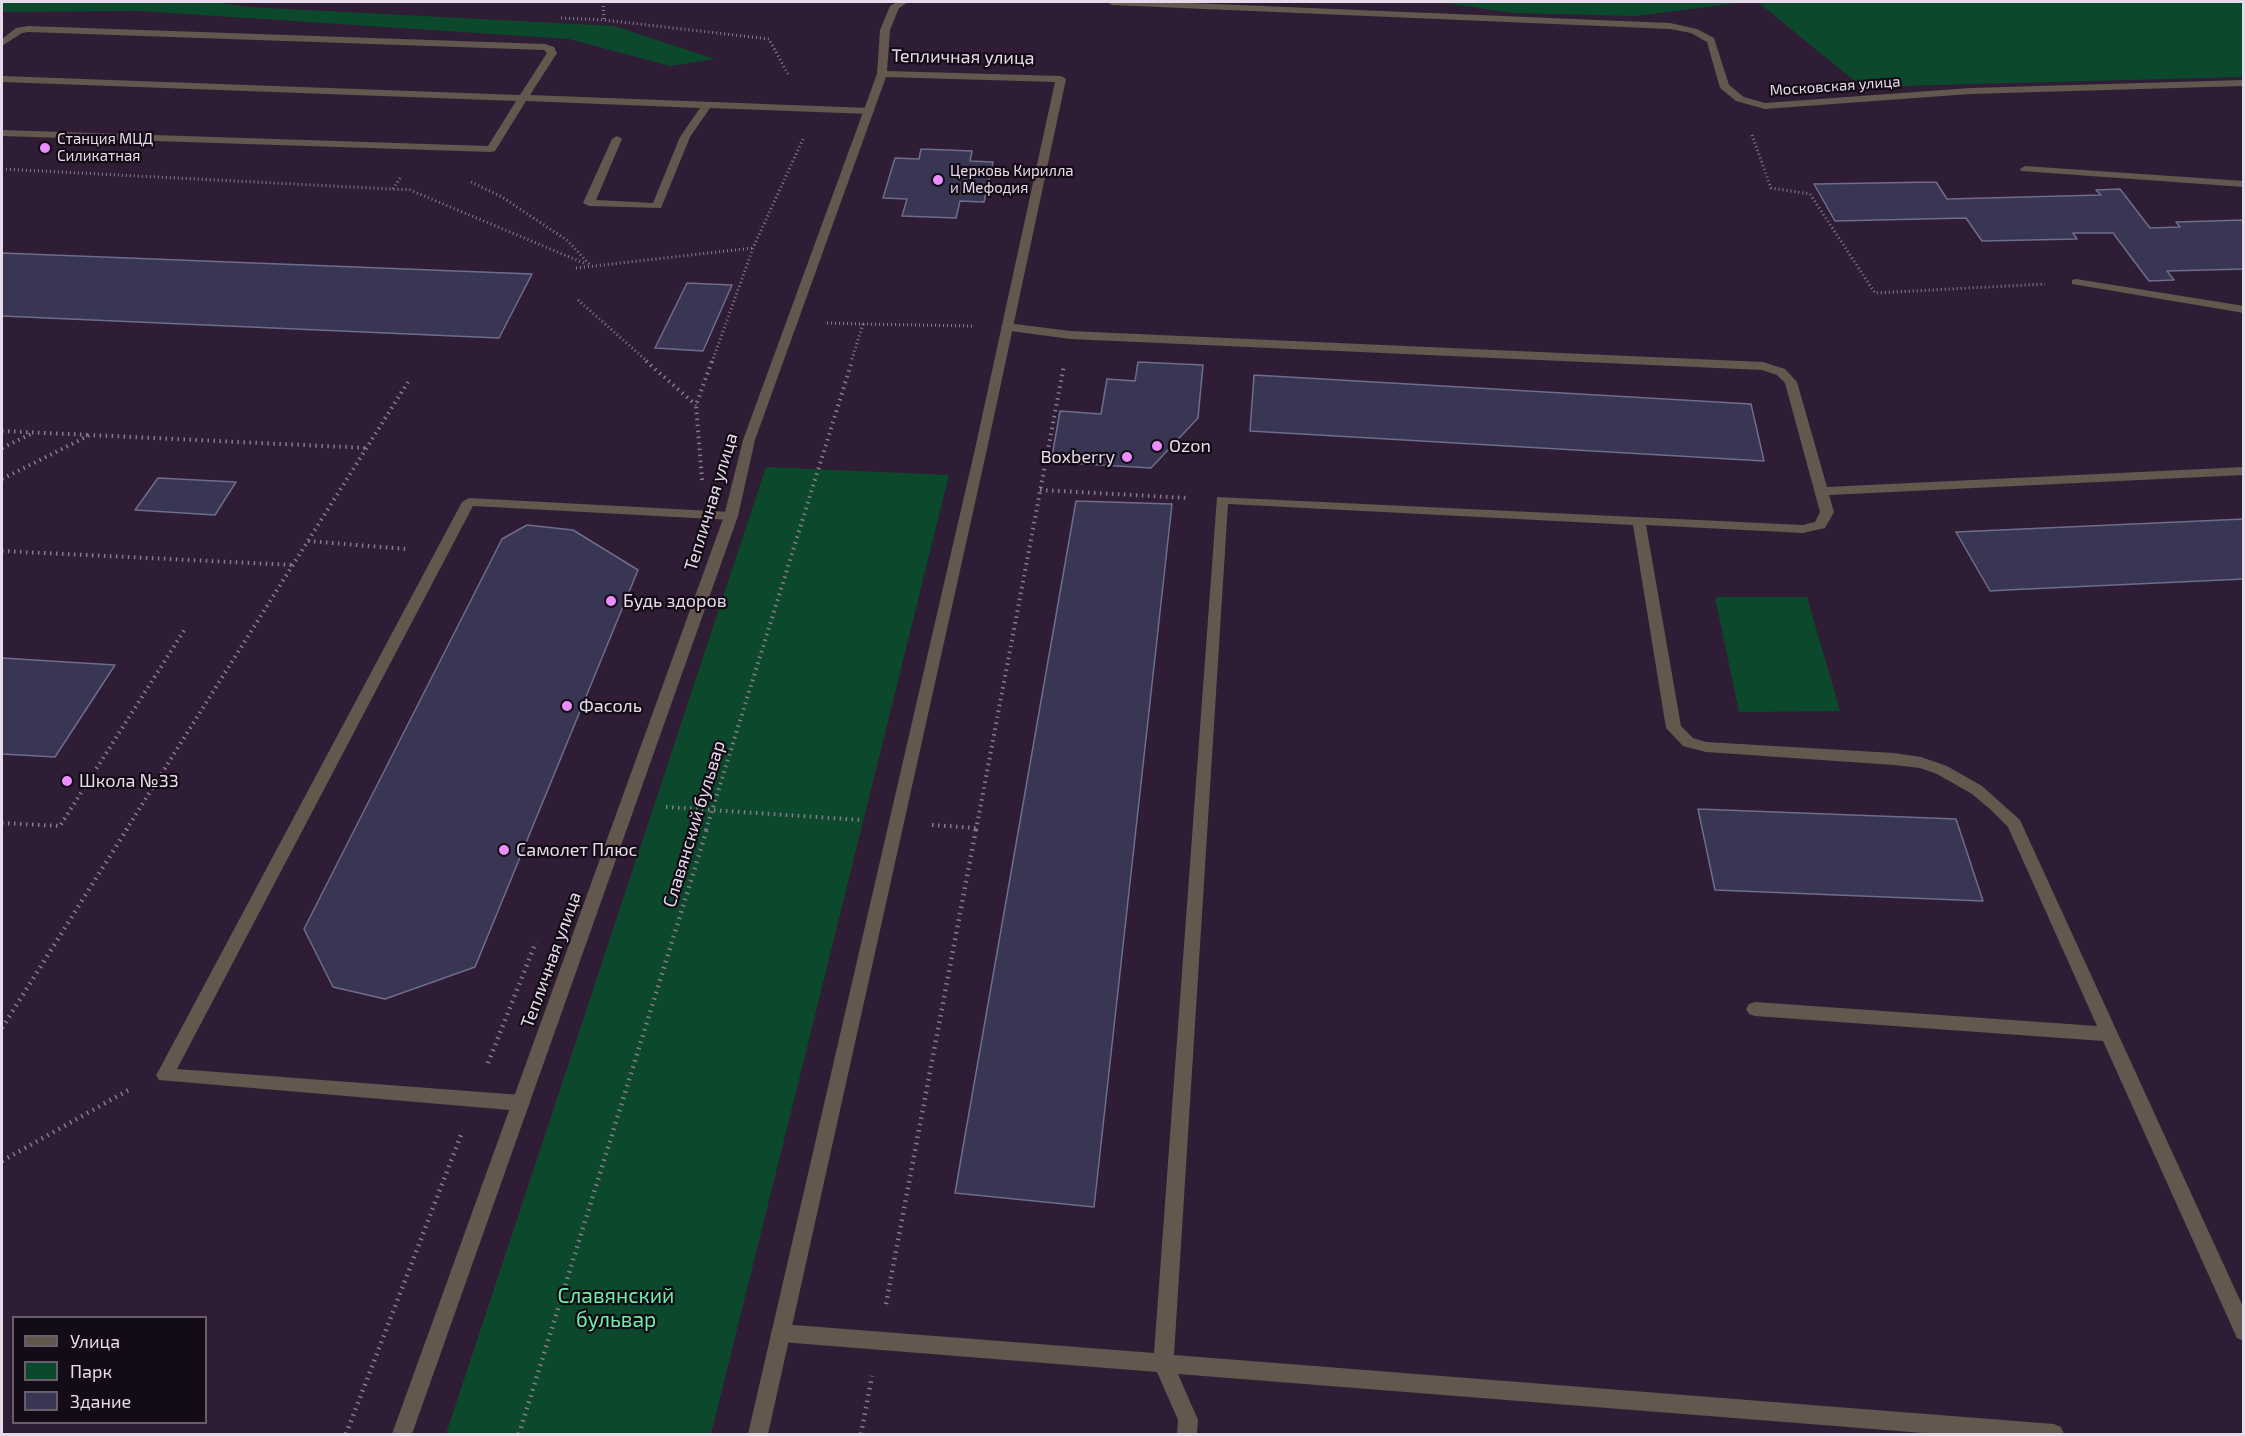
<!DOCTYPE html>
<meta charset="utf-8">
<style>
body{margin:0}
#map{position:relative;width:2245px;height:1436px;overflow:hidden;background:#2f1d35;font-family:"Exo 2",sans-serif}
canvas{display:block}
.frame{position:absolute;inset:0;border:3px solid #e7dbeb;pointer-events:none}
.legend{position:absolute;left:12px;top:1316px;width:195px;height:108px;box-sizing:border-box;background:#130b15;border:2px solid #685e6b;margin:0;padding:8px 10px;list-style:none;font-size:18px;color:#e7dbeb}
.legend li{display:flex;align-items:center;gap:12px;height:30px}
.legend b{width:30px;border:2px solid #685e6b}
</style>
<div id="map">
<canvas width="2245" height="1436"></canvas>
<div class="frame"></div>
<ul class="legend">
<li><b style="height:8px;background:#64574e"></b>Улица</li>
<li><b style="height:16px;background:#0c492c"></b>Парк</li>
<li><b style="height:16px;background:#383653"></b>Здание</li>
</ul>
</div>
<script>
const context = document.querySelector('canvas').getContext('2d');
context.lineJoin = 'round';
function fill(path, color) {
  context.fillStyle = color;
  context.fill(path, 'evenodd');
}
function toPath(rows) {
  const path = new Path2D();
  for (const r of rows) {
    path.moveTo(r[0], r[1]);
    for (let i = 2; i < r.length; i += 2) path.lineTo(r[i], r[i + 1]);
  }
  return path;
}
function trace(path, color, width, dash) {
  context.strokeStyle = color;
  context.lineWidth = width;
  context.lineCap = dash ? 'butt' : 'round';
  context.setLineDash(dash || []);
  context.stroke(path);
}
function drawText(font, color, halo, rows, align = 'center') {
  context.font = font + ' "Exo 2",sans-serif';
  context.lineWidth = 4.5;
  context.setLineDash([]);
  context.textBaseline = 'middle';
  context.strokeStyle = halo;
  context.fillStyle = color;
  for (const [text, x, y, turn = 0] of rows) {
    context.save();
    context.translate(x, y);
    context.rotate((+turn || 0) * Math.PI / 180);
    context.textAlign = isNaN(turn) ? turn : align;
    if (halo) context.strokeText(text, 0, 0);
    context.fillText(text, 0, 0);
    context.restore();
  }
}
fill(toPath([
 [2,2,214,2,249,7,614,26,715,59,670,66,569,39,140,11,2,12],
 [1440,2,1747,2,1635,16,1512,13],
 [1758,2,2243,2,2243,77,1862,87],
 [766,467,949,475,711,1434,446,1434],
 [1715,597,1807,597,1840,711,1739,712]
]), '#0c492c');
const building = toPath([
 [921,149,972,151,970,161,993,162,984,202,960,201,956,218,902,216,907,199,883,198,895,158,919,159,921,149],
 [1936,182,1947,199,2101,195,2096,190,2120,189,2150,228,2180,227,2176,222,2244,220,2244,269,2167,271,2174,280,2149,281,2113,233,2073,233,2077,239,1982,241,1966,218,1835,221,1814,184,1936,182],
 [2,253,532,274,499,338,2,316,2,253],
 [687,283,732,285,703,351,655,348,687,283],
 [1138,362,1203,365,1198,418,1151,468,1051,462,1060,411,1101,414,1107,379,1135,381,1138,362],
 [1254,375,1751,404,1764,461,1250,431,1254,375],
 [158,478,236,482,215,515,135,510,158,478],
 [1076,501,1172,504,1094,1207,955,1193,1076,501],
 [2244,519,2244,579,2006,590,1990,591,1956,532,2244,519],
 [527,525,573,530,638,570,475,967,385,999,333,987,304,929,502,539,527,525],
 [2,658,115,665,55,757,2,754,2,658],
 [1698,809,1956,819,1983,901,1715,890,1698,809]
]);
fill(building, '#383653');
trace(building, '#6e6d8d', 1.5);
trace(toPath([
 [603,2,604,20],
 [561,18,604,20,769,39,789,76],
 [1752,135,1771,188,1810,194,1875,293,2045,284],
 [2,169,410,190,586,264],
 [471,182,502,197,568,241,590,265],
 [393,189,401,177],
 [576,268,753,248],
 [578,300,648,362],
 [827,323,863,324,851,362],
 [863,324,973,326],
 [712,362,753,248,803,139]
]), '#897a8e', 3, [1, 3]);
trace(toPath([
 [646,361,696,405],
 [2,431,90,435],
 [2,448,33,433],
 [2,479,90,435,366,448],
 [702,480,696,405,712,361],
 [1040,490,1188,498],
 [308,541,406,549],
 [2,551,293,565],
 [666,807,862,820],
 [2,823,60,826,185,629],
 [932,825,976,828],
 [126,830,408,382],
 [706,830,852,361],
 [976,830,1064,365]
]), '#897a8e', 4, [1.5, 4.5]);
trace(toPath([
 [2,1028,127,829],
 [488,1063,536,942],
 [2,1161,132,1088],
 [886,1304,976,829],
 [346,1434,461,1135],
 [519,1434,707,829],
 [861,1434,872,1376]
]), '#897a8e', 4.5, [1.5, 5]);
fill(toPath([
 [28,26,545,44,554,47,557,53,530,95,869,108,874,111,869,114,710,108,690,137,661,208,589,206,583,203,612,139,617,136,622,139,596,200,653,203,680,137,700,108,526,101,495,151,491,152,2,136,2,130,488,146,516,101,2,82,2,76,520,95,547,53,544,50,28,32,22,33,2,46,2,39,16,28,28,26],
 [2025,166,2244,181,2244,187,2021,171,2020,169,2025,166],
 [2076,279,2244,306,2244,313,2072,284,2072,280,2076,279],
 [1007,323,1070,331,1763,362,1785,369,1797,382,1827,487,2244,467,2244,475,1829,495,1834,512,1825,528,1803,533,1646,525,1681,726,1693,738,1706,742,1894,753,1921,757,1947,766,1982,786,2020,820,2244,1309,2244,1341,2237,1338,2103,1041,1755,1016,1749,1014,1746,1009,1749,1004,1755,1002,2097,1026,2008,827,1991,810,1972,794,1937,774,1920,768,1894,765,1706,752,1683,746,1666,728,1633,525,1228,504,1174,1355,2054,1424,2061,1427,2064,1434,1936,1434,1178,1374,1198,1420,1197,1434,1177,1434,1178,1420,1157,1372,781,1342,774,1339,771,1333,774,1327,781,1324,1154,1353,1217,497,1803,525,1815,522,1820,512,1785,383,1777,375,1762,370,1070,339,1003,330,1001,327,1007,323],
 [469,498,731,512,738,516,731,520,473,506,177,1069,521,1095,527,1098,530,1103,527,1108,521,1111,159,1080,156,1075,159,1070,462,502,469,498]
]), '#64574e');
fill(toPath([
 [897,2,908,2,899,8,890,30,887,71,1061,76,1066,79,987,449,768,1434,748,1434,975,449,1055,82,886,77,755,440,738,516,412,1434,392,1434,724,516,743,440,877,74,880,30,890,6,897,2],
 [1107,2,1167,2,1670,23,1697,29,1714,38,1729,85,1744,97,1765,103,1970,88,2244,80,2244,86,1970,94,1765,109,1736,101,1720,88,1707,42,1691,33,1670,29,1112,5,1107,2]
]), '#64574e');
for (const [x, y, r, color] of [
 [45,148,6,"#eb8dfc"],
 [938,180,6,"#eb8dfc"],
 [1157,446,6,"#eb8dfc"],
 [1127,457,6,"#eb8dfc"],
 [611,601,6,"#eb8dfc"],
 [567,706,6,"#eb8dfc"],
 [67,781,6,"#eb8dfc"],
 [504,850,6,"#eb8dfc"]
]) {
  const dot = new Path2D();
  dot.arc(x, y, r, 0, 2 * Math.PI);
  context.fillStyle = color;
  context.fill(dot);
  trace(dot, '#130b15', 2);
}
drawText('15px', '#e7dbeb', '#130b15', [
 ["Московская улица",1835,86,-4]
]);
drawText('15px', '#e7dbeb', '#130b15', [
 ["Станция МЦД",57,139],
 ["Силикатная",57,156],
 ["Церковь Кирилла",950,171],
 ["и Мефодия",950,188]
], 'left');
drawText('18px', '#e7dbeb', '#130b15', [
 ["Тепличная улица",963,57,1],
 ["Тепличная улица",711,502,-73],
 ["Славянский бульвар",694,824,-73],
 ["Тепличная улица",551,960,-70]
]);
drawText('18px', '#e7dbeb', '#130b15', [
 ["Ozon",1169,446],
 ["Boxberry",1115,457,"right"],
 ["Будь здоров",623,601],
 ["Фасоль",579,706],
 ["Школа №33",79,781],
 ["Самолет Плюс",516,850]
], 'left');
drawText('21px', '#6defaa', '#130b15', [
 ["Славянский",616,1296],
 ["бульвар",616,1320]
]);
</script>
